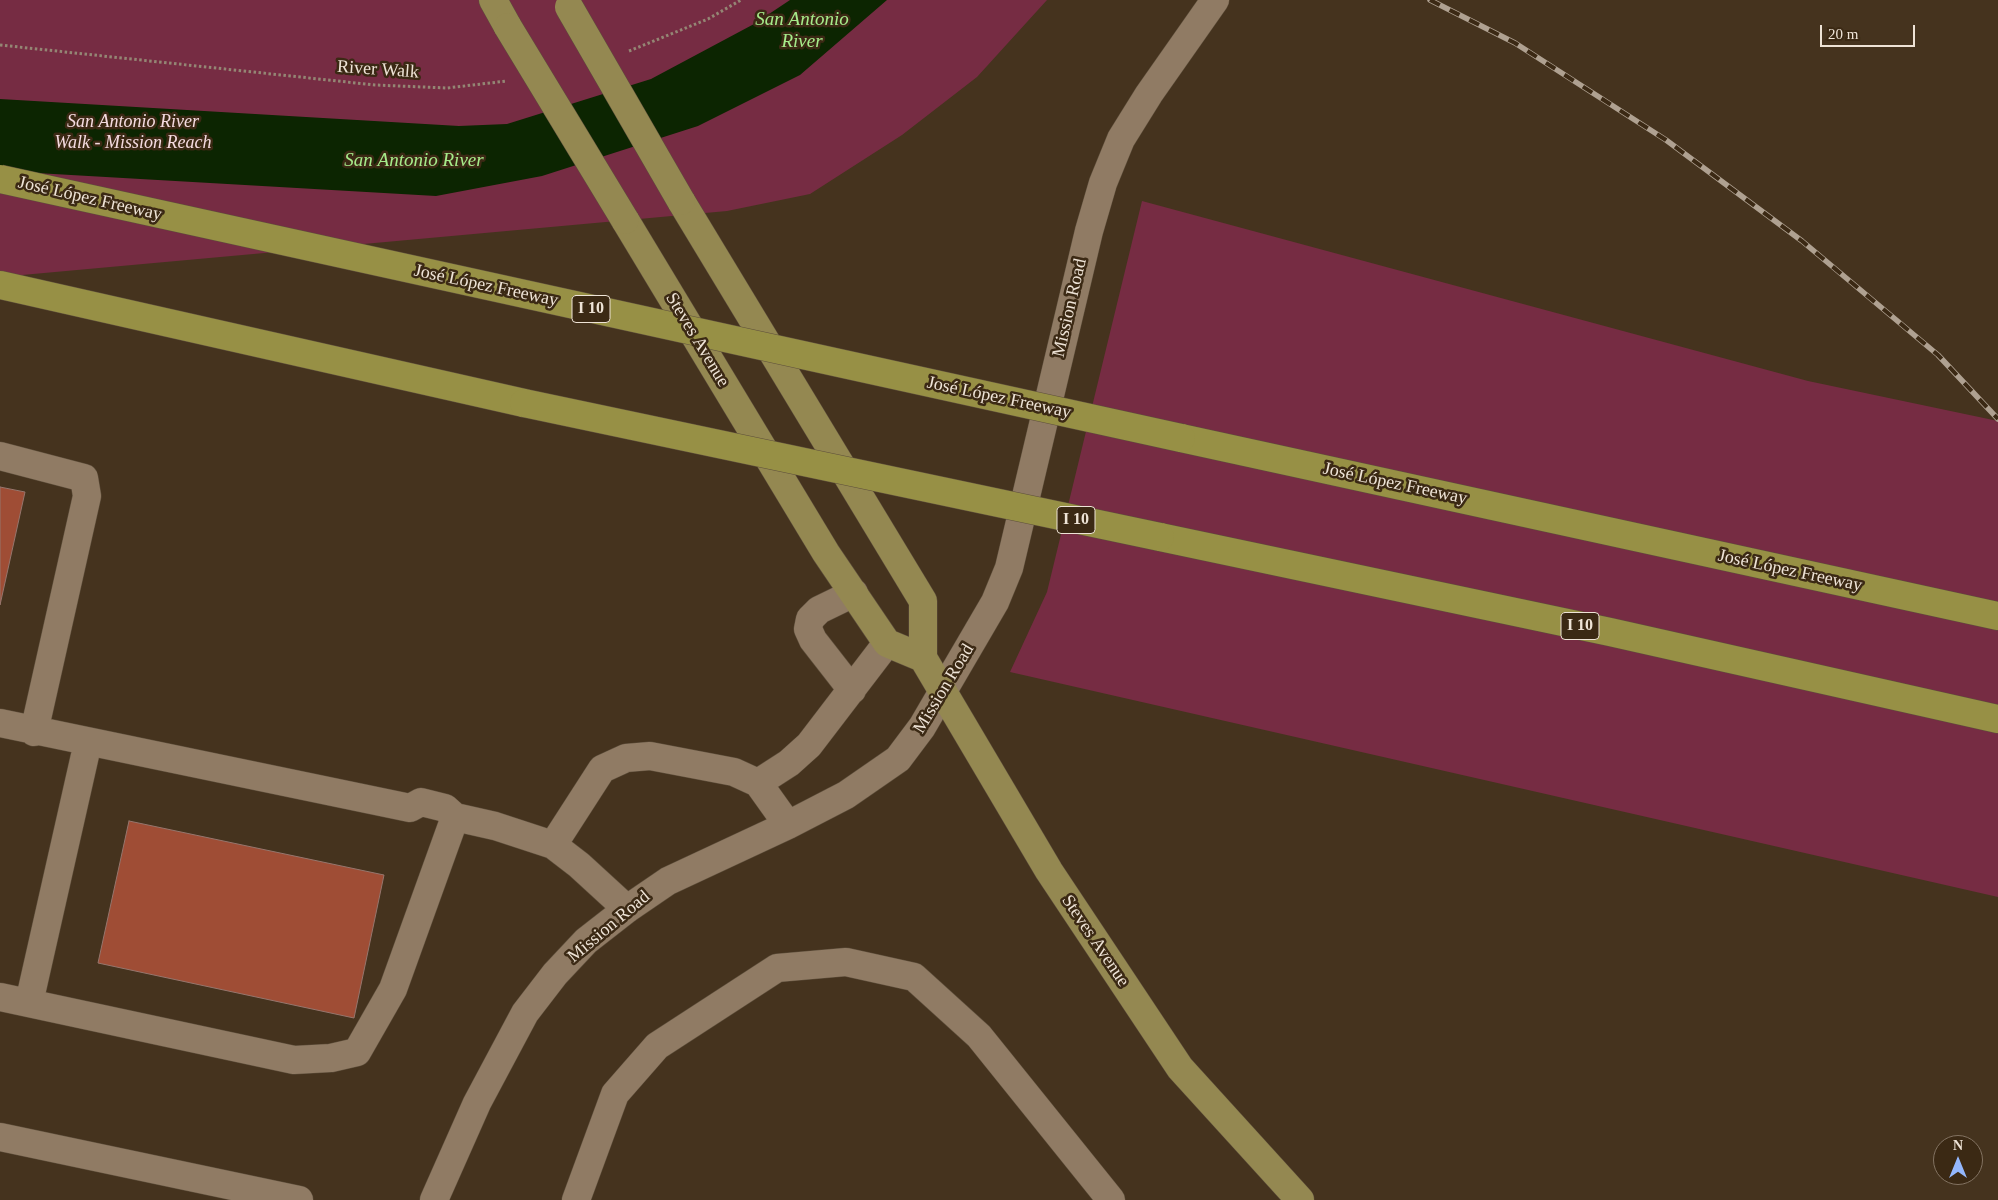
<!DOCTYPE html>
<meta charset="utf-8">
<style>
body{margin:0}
#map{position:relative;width:1998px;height:1200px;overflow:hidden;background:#45331e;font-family:"Times New Roman",serif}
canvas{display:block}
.north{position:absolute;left:1933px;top:1135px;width:50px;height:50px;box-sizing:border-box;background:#3b2914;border:1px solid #837362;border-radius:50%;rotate:0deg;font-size:14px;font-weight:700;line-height:20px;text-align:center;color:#eee3d6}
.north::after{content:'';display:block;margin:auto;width:18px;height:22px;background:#94b7fd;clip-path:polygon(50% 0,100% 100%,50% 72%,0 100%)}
.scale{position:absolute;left:1820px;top:25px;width:95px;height:22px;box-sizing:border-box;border:2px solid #eee3d6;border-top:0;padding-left:6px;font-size:15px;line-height:18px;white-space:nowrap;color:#eee3d6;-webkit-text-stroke:4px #3b2914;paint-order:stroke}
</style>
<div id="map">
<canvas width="1998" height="1200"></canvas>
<div class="north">N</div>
<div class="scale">20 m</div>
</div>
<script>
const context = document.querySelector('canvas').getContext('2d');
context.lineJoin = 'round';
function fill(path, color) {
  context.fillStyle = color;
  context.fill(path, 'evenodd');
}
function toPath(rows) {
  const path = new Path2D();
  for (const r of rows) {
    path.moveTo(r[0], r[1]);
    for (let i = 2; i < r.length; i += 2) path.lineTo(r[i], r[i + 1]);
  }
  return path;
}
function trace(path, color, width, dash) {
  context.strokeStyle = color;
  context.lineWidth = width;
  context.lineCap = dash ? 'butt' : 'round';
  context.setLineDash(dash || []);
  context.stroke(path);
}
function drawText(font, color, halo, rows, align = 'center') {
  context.font = font + ' "Times New Roman",serif';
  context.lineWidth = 5;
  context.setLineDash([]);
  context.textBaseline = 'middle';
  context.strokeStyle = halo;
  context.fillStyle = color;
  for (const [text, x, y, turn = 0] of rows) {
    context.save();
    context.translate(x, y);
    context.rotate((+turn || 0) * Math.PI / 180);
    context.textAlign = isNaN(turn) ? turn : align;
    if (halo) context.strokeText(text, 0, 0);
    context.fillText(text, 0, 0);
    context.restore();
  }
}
fill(toPath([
 [0,0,1047,0,977,77,902,135,810,194,727,211,0,277],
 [1142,201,1808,381,1998,421,1998,897,1010,672,1047,592]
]), '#762c43');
fill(toPath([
 [790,0,887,0,800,75,698,126,542,176,436,196,19,172,0,174,0,99,459,126,507,124,651,79,754,24]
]), '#0c2501');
const building = toPath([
 [0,487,25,492,0,605,0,487],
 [129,821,384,875,354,1018,98,963,129,821]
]);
fill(building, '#9f4d35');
trace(building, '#96766d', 1);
const minor = toPath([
 [0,456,84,478,87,496,34,732],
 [852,690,813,640,808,629,810,619,819,610,854,593],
 [0,723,410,808,421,802,445,808,455,817,495,826,553,845,579,865,627,909],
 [758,783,789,763,809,745,887,643],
 [553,845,602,769,626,758,650,756,734,772,758,783,788,825],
 [0,997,294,1060,331,1058,357,1052,393,989,455,817],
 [29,1003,88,742],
 [0,1137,299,1200],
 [434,1200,477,1103,525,1013,555,974,586,941,627,909,668,881,788,825,846,795,898,759,922,727,995,602,1009,568,1089,231,1103,183,1121,139,1149,94,1215,0],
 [576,1200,615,1094,657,1046,777,968,846,962,914,977,979,1036,1111,1200]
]);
const major = toPath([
 [493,0,508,27],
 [681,201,923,601,923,658,1049,871,1180,1068,1300,1200],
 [625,220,826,553,887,643,923,658]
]);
const highway = toPath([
 [0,285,524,403],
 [1181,438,1998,616],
 [1160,537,1610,632,1998,719]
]);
trace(minor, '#5e4f3c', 29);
trace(major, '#5e4f3c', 29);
trace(highway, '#5e4f3c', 29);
trace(toPath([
 [0,45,375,85,447,88,507,81],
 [629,51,708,19,741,0]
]), '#948674', 3, [2.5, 2.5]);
trace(minor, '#907b64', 28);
trace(major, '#948851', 28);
trace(highway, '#979045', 28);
const rail = toPath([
 [1430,0,1515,43,1666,140,1802,241,1938,355,1998,419]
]);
trace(rail, '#afa191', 5.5);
trace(rail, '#3b2914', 4, [11]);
const majorBridge = toPath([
 [569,7,681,201],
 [508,27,625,220]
]);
const highwayBridge = toPath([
 [0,179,1181,438],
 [524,403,1160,537]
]);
trace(majorBridge, '#5e4f3c', 29, []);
trace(highwayBridge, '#5e4f3c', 29, []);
trace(majorBridge, '#948851', 28);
trace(highwayBridge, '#979045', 28);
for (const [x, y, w] of [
 [591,309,38],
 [1076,520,38],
 [1580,626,38]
]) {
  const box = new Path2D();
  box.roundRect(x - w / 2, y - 13.5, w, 27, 4);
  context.fillStyle = '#3b2914';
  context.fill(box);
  trace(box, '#eee3d6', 1);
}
drawText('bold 16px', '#eee3d6', null, [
 ["I 10",591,309],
 ["I 10",1076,520],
 ["I 10",1580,626]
]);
drawText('18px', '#eee3d6', '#3b2914', [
 ["River Walk",378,70,4],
 ["José López Freeway",90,199,13],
 ["José López Freeway",486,286,12],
 ["Mission Road",1070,308,-77],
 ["Steves Avenue",697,340,59],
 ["José López Freeway",999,398,12],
 ["José López Freeway",1395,484,12],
 ["José López Freeway",1790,571,12],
 ["Mission Road",944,689,-59],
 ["Mission Road",609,927,-40],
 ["Steves Avenue",1095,941,56]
]);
drawText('italic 18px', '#f4dbe0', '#3b2914', [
 ["San Antonio River",133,122],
 ["Walk - Mission Reach",133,143]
]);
drawText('italic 19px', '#a6eb8a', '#3b2914', [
 ["San Antonio",802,20],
 ["River",802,42],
 ["San Antonio River",414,161]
]);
</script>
